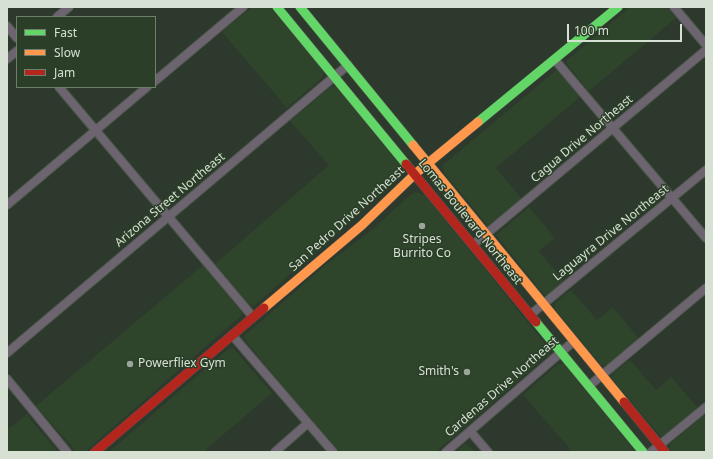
<!DOCTYPE html>
<style>
body{margin:0}
#map{position:relative;width:713px;height:459px;overflow:hidden;background:#2e392d;font-family:"Noto Sans",sans-serif}
canvas{display:block}
.frame{position:absolute;inset:0;border:8px solid #d6e1d4;pointer-events:none}
.legend{position:absolute;left:16px;top:16px;width:140px;height:72px;box-sizing:border-box;background:#2b3e28;border:1px solid #6f7f6d;margin:0;padding:5px 7px;list-style:none;font-size:12px;color:#d6e1d4}
.legend li{display:flex;align-items:center;gap:8px;height:20px}
.legend b{width:20px;border:1px solid #6f7f6d}
.scale{position:absolute;left:567px;top:24px;width:115px;height:18px;box-sizing:border-box;border:2px solid #d6e1d4;border-top:0;padding-left:5px;font-size:12px;line-height:14px;white-space:nowrap;color:#d6e1d4;-webkit-text-stroke:3px #2b3e28;paint-order:stroke}
</style>
<div id="map">
<canvas width="713" height="459"></canvas>
<div class="frame"></div>
<ul class="legend">
<li><b style="height:5px;background:#63d668"></b>Fast</li>
<li><b style="height:5px;background:#ff974d"></b>Slow</li>
<li><b style="height:5px;background:#b3261e"></b>Jam</li>
</ul>
<div class="scale">100 m</div>
</div>
<script>
const context = document.querySelector('canvas').getContext('2d');
context.lineJoin = 'round';
function fill(path, color) {
  context.fillStyle = color;
  context.fill(path, 'evenodd');
}
function toPath(rows) {
  const path = new Path2D();
  for (const r of rows) {
    path.moveTo(r[0], r[1]);
    for (let i = 2; i < r.length; i += 2) path.lineTo(r[i], r[i + 1]);
  }
  return path;
}
function trace(path, color, width, dash) {
  context.strokeStyle = color;
  context.lineWidth = width;
  context.lineCap = dash ? 'butt' : 'round';
  context.setLineDash(dash || []);
  context.stroke(path);
}
function drawText(font, color, halo, rows, align = 'center') {
  context.font = font + ' "Noto Sans",sans-serif';
  context.lineWidth = 3;
  context.setLineDash([]);
  context.textBaseline = 'middle';
  context.strokeStyle = halo;
  context.fillStyle = color;
  for (const [text, x, y, turn = 0] of rows) {
    context.save();
    context.translate(x, y);
    context.rotate((+turn || 0) * Math.PI / 180);
    context.textAlign = isNaN(turn) ? turn : align;
    if (halo) context.strokeText(text, 0, 0);
    context.fillText(text, 0, 0);
    context.restore();
  }
}
fill(toPath([
 [252,7,270,7,324,71,323,77,287,108,222,32],
 [630,7,667,7,676,18,589,91,567,64,567,60],
 [555,71,558,71,580,97,496,168,522,199,488,226,444,173,443,165],
 [332,86,336,87,401,166,401,176,254,306,249,304,215,264,329,165,290,121],
 [416,192,425,195,551,351,550,353,436,452,340,452,276,378,245,340,244,336,328,263,374,228,411,194],
 [529,207,555,238,539,251,565,282,545,296,496,235],
 [203,265,243,314,85,452,77,452,36,406],
 [571,290,597,320,613,307,639,339,606,366,601,365,555,309,555,303],
 [233,348,272,393,203,452,109,452,228,349],
 [630,360,656,390,671,377,698,408,661,437,612,379,612,374],
 [558,364,564,364,636,452,573,452,523,395],
 [28,413,31,420,58,452,7,452,7,430],
 [704,415,706,418,706,452,672,452,669,448,670,444],
 [466,444,476,452,456,452,464,445]
]), '#2e442b');
const street = toPath([
 [674,7,706,45],
 [57,17,69,7],
 [7,26,17,38],
 [7,59,17,51],
 [555,60,706,238],
 [155,81,243,7],
 [59,87,253,317],
 [7,205,147,87],
 [473,245,706,50],
 [530,315,706,170],
 [232,335,333,452],
 [7,353,348,65],
 [7,379,67,452],
 [589,386,706,288],
 [470,431,488,452],
 [275,452,308,423],
 [446,452,574,341],
 [651,452,706,407]
]);
const fast = toPath([
 [277,7,406,164],
 [300,7,413,145],
 [478,122,618,7],
 [536,322,643,452]
]);
const slow = toPath([
 [413,145,624,402],
 [264,308,362,225,415,174,478,122]
]);
const jam = toPath([
 [406,164,536,322],
 [624,402,665,452],
 [95,452,264,308]
]);
trace(street, '#4d564c', 10);
trace(fast, '#4d564c', 10);
trace(slow, '#4d564c', 10);
trace(jam, '#4d564c', 10);
trace(street, '#6c646e', 8);
trace(fast, '#63d668', 9);
trace(slow, '#ff974d', 9);
trace(jam, '#b3261e', 9);
for (const [x, y, r, color] of [
 [422,226,4,"#9ba69a"],
 [130,364,4,"#9ba69a"],
 [467,372,4,"#9ba69a"]
]) {
  const dot = new Path2D();
  dot.arc(x, y, r, 0, 2 * Math.PI);
  context.fillStyle = color;
  context.fill(dot);
  trace(dot, '#2b3e28', 1.5);
}
drawText('12px', '#d6e1d4', '#2b3e28', [
 ["Cagua Drive Northeast",582,139,-40],
 ["Arizona Street Northeast",170,200,-40],
 ["San Pedro Drive Northeast",347,219,-42],
 ["Lomas Boulevard Northeast",470,222,51],
 ["Laguayra Drive Northeast",611,233,-39],
 ["Cardenas Drive Northeast",502,387,-41]
]);
drawText('12px', '#d6e1d4', '#2b3e28', [
 ["Stripes",422,240],
 ["Burrito Co",422,254],
 ["Powerfliex Gym",138,364,"left"],
 ["Smith's",459,372,"right"]
]);
</script>
